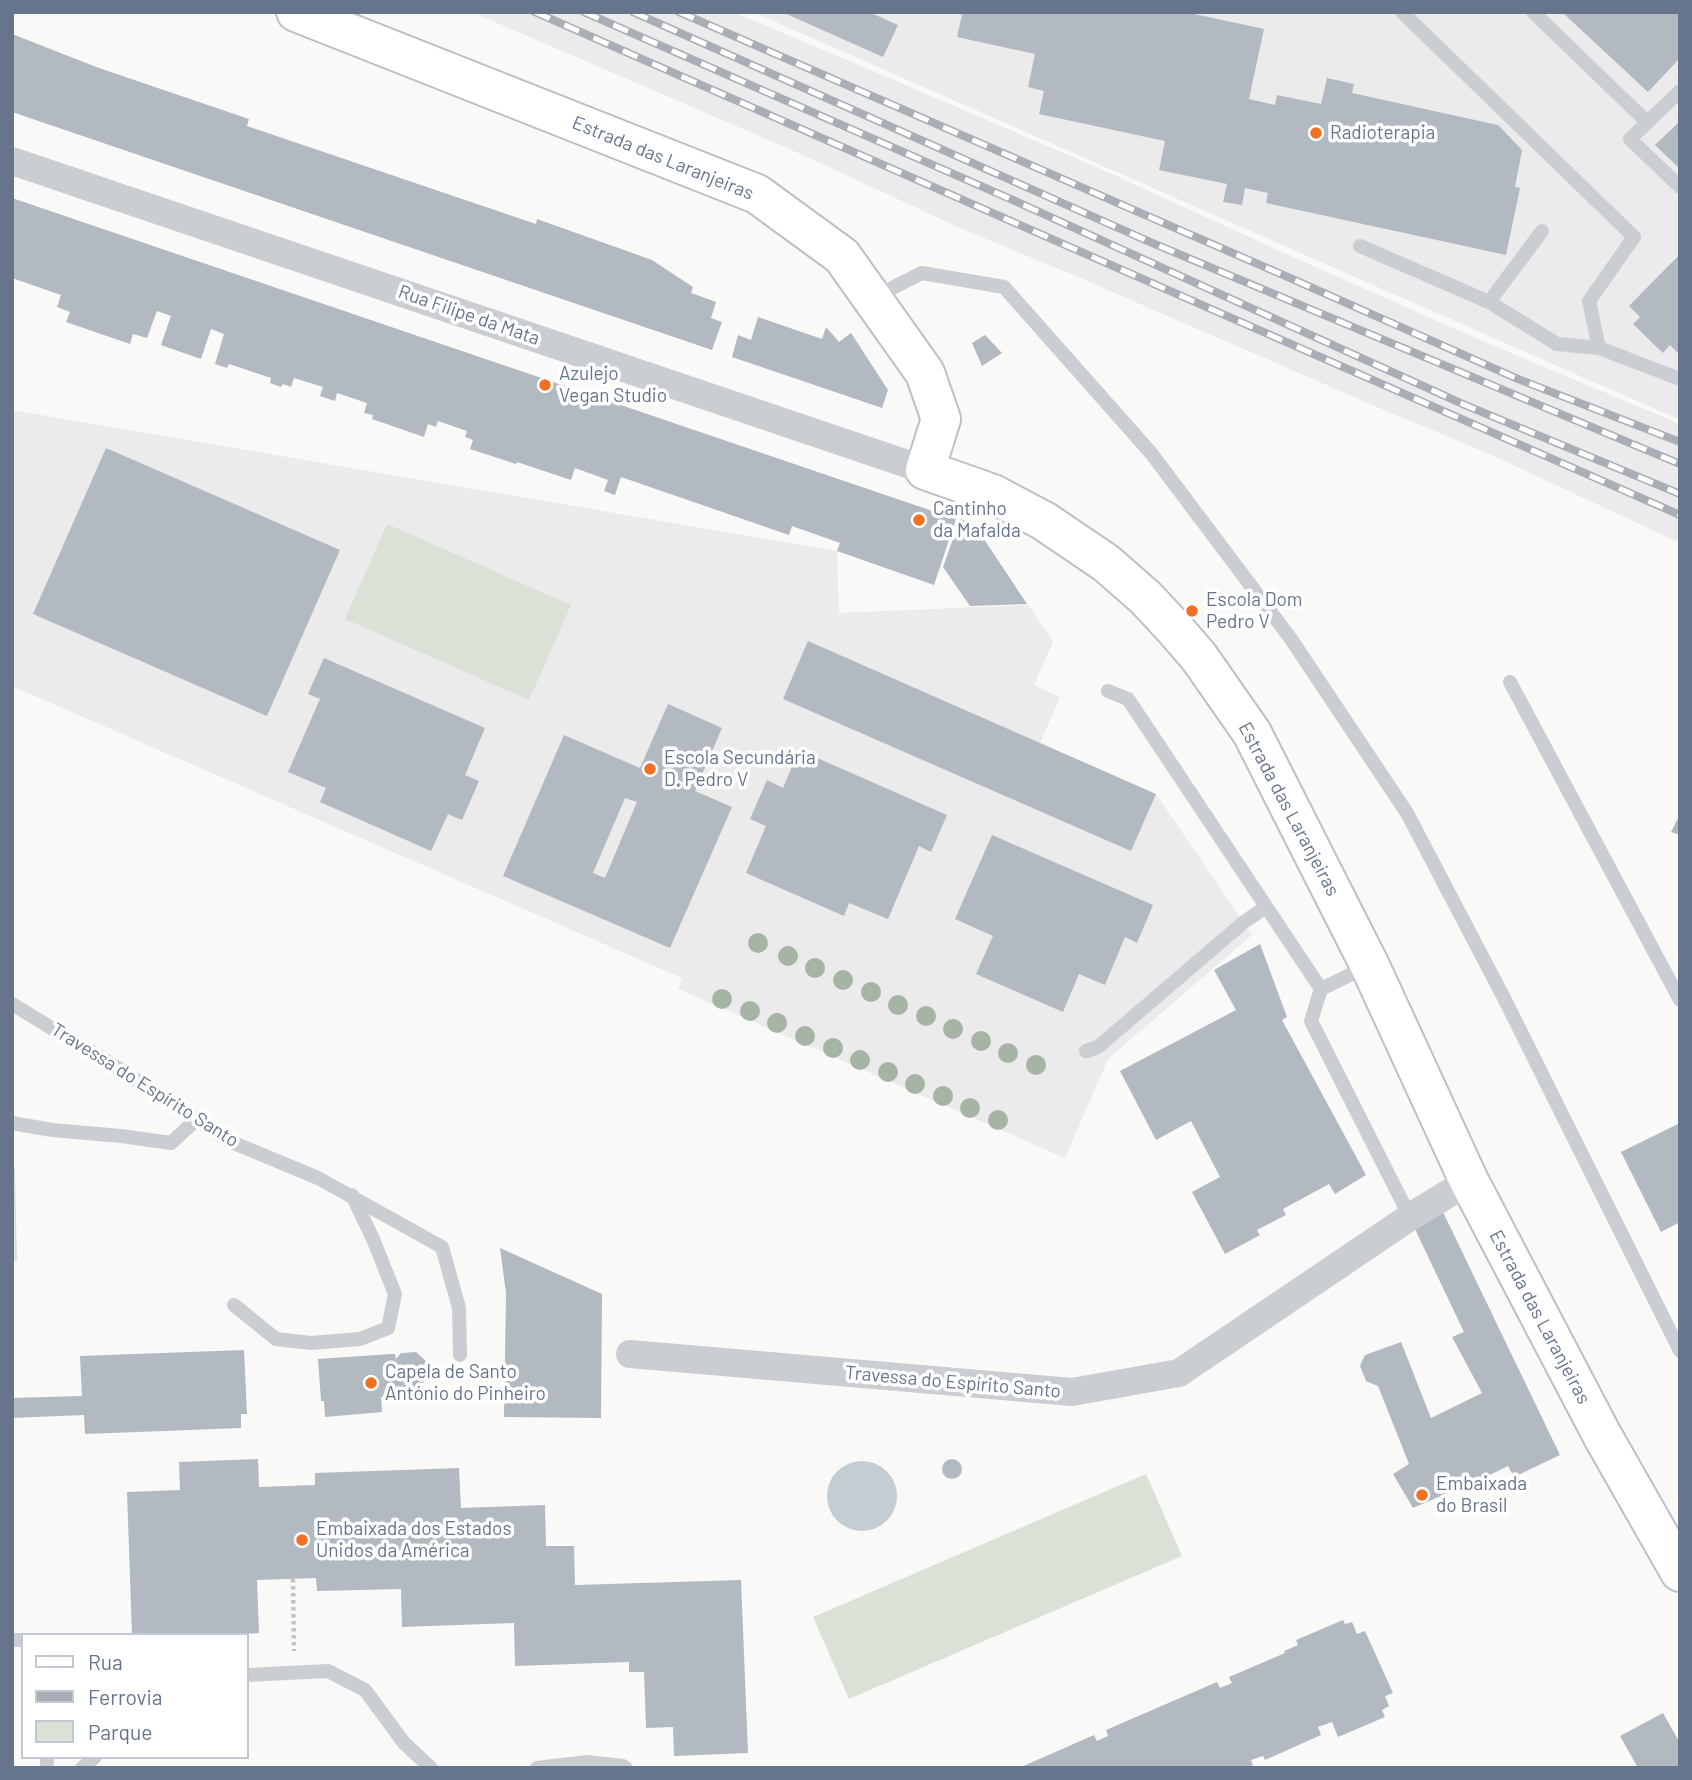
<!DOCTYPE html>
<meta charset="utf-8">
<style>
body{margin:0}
#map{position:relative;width:1692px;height:1780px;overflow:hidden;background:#f9faf7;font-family:Barlow,sans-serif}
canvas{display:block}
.frame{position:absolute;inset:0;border:14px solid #66758b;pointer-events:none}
.legend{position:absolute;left:21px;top:1633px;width:228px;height:126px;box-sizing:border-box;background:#fff;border:2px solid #c2c8d1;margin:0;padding:9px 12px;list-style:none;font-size:21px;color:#66758b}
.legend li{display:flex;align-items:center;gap:14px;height:35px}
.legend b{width:35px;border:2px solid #c2c8d1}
</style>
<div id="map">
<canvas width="1692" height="1780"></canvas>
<div class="frame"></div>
<ul class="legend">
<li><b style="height:9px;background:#fff"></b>Rua</li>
<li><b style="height:9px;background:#a9aeb6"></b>Ferrovia</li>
<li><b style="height:19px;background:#dae2d8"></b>Parque</li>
</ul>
</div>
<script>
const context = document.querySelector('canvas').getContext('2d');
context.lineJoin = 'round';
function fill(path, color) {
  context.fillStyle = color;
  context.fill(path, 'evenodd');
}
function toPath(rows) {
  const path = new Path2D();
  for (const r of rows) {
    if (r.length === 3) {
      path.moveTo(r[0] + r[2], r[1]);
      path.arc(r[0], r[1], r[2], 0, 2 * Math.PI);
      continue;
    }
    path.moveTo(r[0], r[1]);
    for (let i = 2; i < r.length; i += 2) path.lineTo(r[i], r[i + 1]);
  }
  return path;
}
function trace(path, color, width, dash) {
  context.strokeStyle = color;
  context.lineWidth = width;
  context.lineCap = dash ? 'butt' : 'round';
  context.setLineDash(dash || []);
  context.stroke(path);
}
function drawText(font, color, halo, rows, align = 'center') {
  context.font = font + ' Barlow,sans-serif';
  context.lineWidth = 7;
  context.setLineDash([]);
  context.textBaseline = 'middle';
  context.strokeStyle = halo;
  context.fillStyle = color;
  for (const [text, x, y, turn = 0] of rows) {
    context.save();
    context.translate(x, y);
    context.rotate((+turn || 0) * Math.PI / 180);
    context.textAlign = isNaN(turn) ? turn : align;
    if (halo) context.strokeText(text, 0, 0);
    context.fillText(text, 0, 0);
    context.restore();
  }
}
fill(toPath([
 [472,12,733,12,866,68,1101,169,1284,253,1487,343,1680,424,1680,543,1487,453,1384,410,1071,274,962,229,803,155],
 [753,12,1680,12,1680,420],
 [12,410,837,551,839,613,1028,605,1053,642,1034,685,1060,697,1040,743,1156,794,1252,935,1108,1059,1065,1158,678,989,682,978,12,686]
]), '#eaebea');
fill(toPath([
 [387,524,571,605,529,700,345,619],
 [12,1168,15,1168,17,1261,12,1261],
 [1146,1474,1182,1556,849,1699,813,1617]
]), '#dae2d8');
fill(toPath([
 [862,1496,35]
]), '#c4cdd4');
fill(toPath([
 [782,12,869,12,898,25,883,57],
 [955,12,1185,12,1264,29,1249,99,1275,105,1277,95,1321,104,1327,78,1354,84,1352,93,1498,125,1522,150,1515,187,1520,188,1506,255,1266,203,1268,193,1245,188,1242,205,1223,202,1227,184,1159,170,1165,141,1039,114,1044,91,1028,87,1035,54,957,37,962,15],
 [1562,12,1676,12,1680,16,1680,58,1648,92],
 [12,34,99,68,249,119,247,126,536,224,537,219,652,260,693,287,691,293,716,302,711,318,722,322,712,350,12,112],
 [1680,121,1680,169,1655,145],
 [12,198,956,519,934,585,837,551,840,543,792,526,789,535,621,477,615,495,604,491,608,480,575,468,571,480,517,462,516,464,470,449,473,440,465,437,467,431,438,421,436,427,428,424,424,437,372,419,373,415,364,413,367,403,337,393,335,401,320,396,323,387,294,378,291,387,283,384,281,387,270,383,271,378,229,364,227,368,215,364,224,334,211,329,201,359,161,345,171,316,157,311,147,338,133,334,130,344,66,322,70,312,57,307,61,295,12,278],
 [1680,254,1680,355,1670,345,1663,353,1633,324,1640,317,1629,306],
 [758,317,822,339,826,327,839,342,851,333,888,390,882,408,732,357,738,335,751,340],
 [985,335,1002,353,982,366,972,343],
 [106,448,340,550,267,716,33,614],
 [960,519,974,524,1027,604,970,606,943,567],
 [808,641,1156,794,1131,851,783,699],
 [324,658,485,728,465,775,479,781,462,820,448,814,431,851,320,802,326,788,288,772,320,699,308,694],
 [668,704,722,728,695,791,732,807,670,948,503,876,564,735,640,768],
 [625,798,637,802,605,878,593,873],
 [799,750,947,815,931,852,919,846,888,919,849,903,844,916,746,873,766,826,750,819,767,780,783,788],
 [1680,814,1680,835,1671,832],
 [992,835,1153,905,1137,943,1125,937,1105,985,1079,974,1063,1012,976,974,993,936,955,919],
 [1260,944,1287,1017,1282,1020,1366,1175,1335,1194,1329,1184,1283,1209,1286,1215,1257,1230,1260,1235,1225,1254,1192,1192,1220,1177,1191,1121,1156,1140,1120,1071,1236,1010,1214,970],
 [1680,1123,1680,1222,1661,1232,1621,1152],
 [1442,1210,1560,1455,1514,1477,1508,1466,1479,1480,1413,1508,1393,1474,1409,1464,1378,1386,1366,1381,1360,1366,1365,1355,1401,1342,1431,1418,1482,1393,1452,1337,1464,1332,1413,1225],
 [500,1248,602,1294,601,1418,504,1417,506,1293],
 [244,1350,247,1414,241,1414,241,1428,85,1434,84,1415,12,1418,12,1398,82,1396,80,1356],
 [416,1352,427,1362,428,1374,435,1377,434,1379,428,1377,420,1386,425,1394,381,1397,382,1412,325,1417,324,1401,321,1401,318,1359,391,1354,395,1354,396,1359,401,1353],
 [952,1469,10],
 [258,1459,259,1487,315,1485,315,1473,459,1468,461,1508,545,1505,546,1546,574,1546,575,1585,741,1580,748,1753,674,1756,673,1727,646,1728,644,1672,629,1672,629,1662,515,1666,514,1623,402,1627,401,1589,317,1591,316,1578,257,1580,259,1633,225,1635,132,1635,127,1492,180,1490,179,1462],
 [1343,1620,1345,1624,1352,1622,1357,1634,1365,1631,1393,1693,1385,1696,1389,1706,1382,1710,1385,1717,1338,1737,1332,1722,1318,1727,1321,1735,1265,1760,1263,1756,1251,1760,1253,1765,1247,1768,1019,1768,1094,1735,1097,1741,1108,1736,1106,1730,1217,1682,1220,1688,1232,1683,1229,1677,1285,1653,1284,1651,1298,1645,1296,1640],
 [1663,1713,1680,1743,1680,1768,1638,1768,1620,1736]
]), '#b2b9c1');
const secondary = toPath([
 [296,12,757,194,842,256,925,373,941,419,925,470,993,494,1044,521,1106,563,1146,598,1173,627,1199,657,1252,733,1370,966,1469,1181,1602,1435,1680,1572]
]);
trace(secondary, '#bcc0c6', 42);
trace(toPath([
 [293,1579,294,1651]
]), '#c1c3c6', 4.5, [3.5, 3.5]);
trace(toPath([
 [1402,12,1634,237,1589,301,1599,348,1680,379],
 [1533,12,1647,122],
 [1680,91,1630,139,1680,187],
 [1360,246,1489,302,1557,344,1599,348],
 [874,297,922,273,1004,287,1151,453,1291,639,1407,813,1504,998,1680,1351],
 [1489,302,1542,231],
 [1510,682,1680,1000],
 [1108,691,1128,699,1321,989,1311,1021,1410,1217],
 [1321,989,1368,966],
 [12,1004,118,1068,229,1141,318,1178,442,1247,459,1308,460,1355],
 [1086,1051,1098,1047,1244,922,1266,907],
 [12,1123,52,1130,121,1136,171,1143,197,1119],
 [234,1305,276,1339,311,1343,360,1339,388,1328,395,1294,373,1239,352,1195],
 [12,1640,23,1640],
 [247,1675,328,1671,365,1690,404,1743,431,1768],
 [47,1768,47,1757],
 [82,1768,95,1757],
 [537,1768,587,1762,623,1766,626,1768]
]), '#cacdd1', 14);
trace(toPath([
 [12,161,925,470],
 [630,1354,1072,1392,1179,1373,1410,1217,1469,1181]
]), '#cacdd1', 28);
trace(secondary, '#fff', 38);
const rail = toPath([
 [535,12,1680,515],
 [584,12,1015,201,1465,405,1680,494],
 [633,12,1150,242,1680,464],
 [679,12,1290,278,1518,379,1680,442]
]);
trace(rail, '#a9aeb6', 8);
trace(rail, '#fff', 5, [16]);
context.fillStyle = '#a6b4a5';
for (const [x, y] of [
 [758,943],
 [788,956],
 [815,968],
 [843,980],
 [871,992],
 [722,999],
 [898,1005],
 [750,1011],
 [926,1016],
 [777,1023],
 [953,1029],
 [805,1036],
 [981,1041],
 [833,1048],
 [1008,1053],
 [860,1060],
 [1036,1065],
 [888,1072],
 [915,1084],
 [943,1096],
 [970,1108],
 [998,1120]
]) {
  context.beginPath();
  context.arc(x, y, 10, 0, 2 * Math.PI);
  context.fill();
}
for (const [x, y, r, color] of [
 [1316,133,7,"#f17021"],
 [545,385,7,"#f17021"],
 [919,520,7,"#f17021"],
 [1192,611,7,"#f17021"],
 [650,769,7,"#f17021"],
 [371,1383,7,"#f17021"],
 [1422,1495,7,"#f17021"],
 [302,1540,7,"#f17021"]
]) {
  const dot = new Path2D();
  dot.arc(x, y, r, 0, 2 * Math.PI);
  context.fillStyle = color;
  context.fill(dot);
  trace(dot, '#fff', 2.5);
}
drawText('19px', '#66758b', '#fff', [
 ["Radioterapia",1330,133],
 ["Azulejo",559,374],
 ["Vegan Studio",559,396],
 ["Cantinho",933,509],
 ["da Mafalda",933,531],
 ["Escola Dom",1206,600],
 ["Pedro V",1206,622],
 ["Escola Secundária",664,758],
 ["D. Pedro V",664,780],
 ["Capela de Santo",385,1372],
 ["António do Pinheiro",385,1394],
 ["Embaixada",1436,1484],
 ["do Brasil",1436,1506],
 ["Embaixada dos Estados",316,1529],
 ["Unidos da América",316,1551]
], 'left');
drawText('19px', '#66758b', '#fff', [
 ["Estrada das Laranjeiras",663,158,22],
 ["Rua Filipe da Mata",469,315,19],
 ["Estrada das Laranjeiras",1289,809,62],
 ["Travessa do Espírito Santo",145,1085,32],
 ["Estrada das Laranjeiras",1540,1317,62],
 ["Travessa do Espírito Santo",953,1382,5]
]);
</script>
